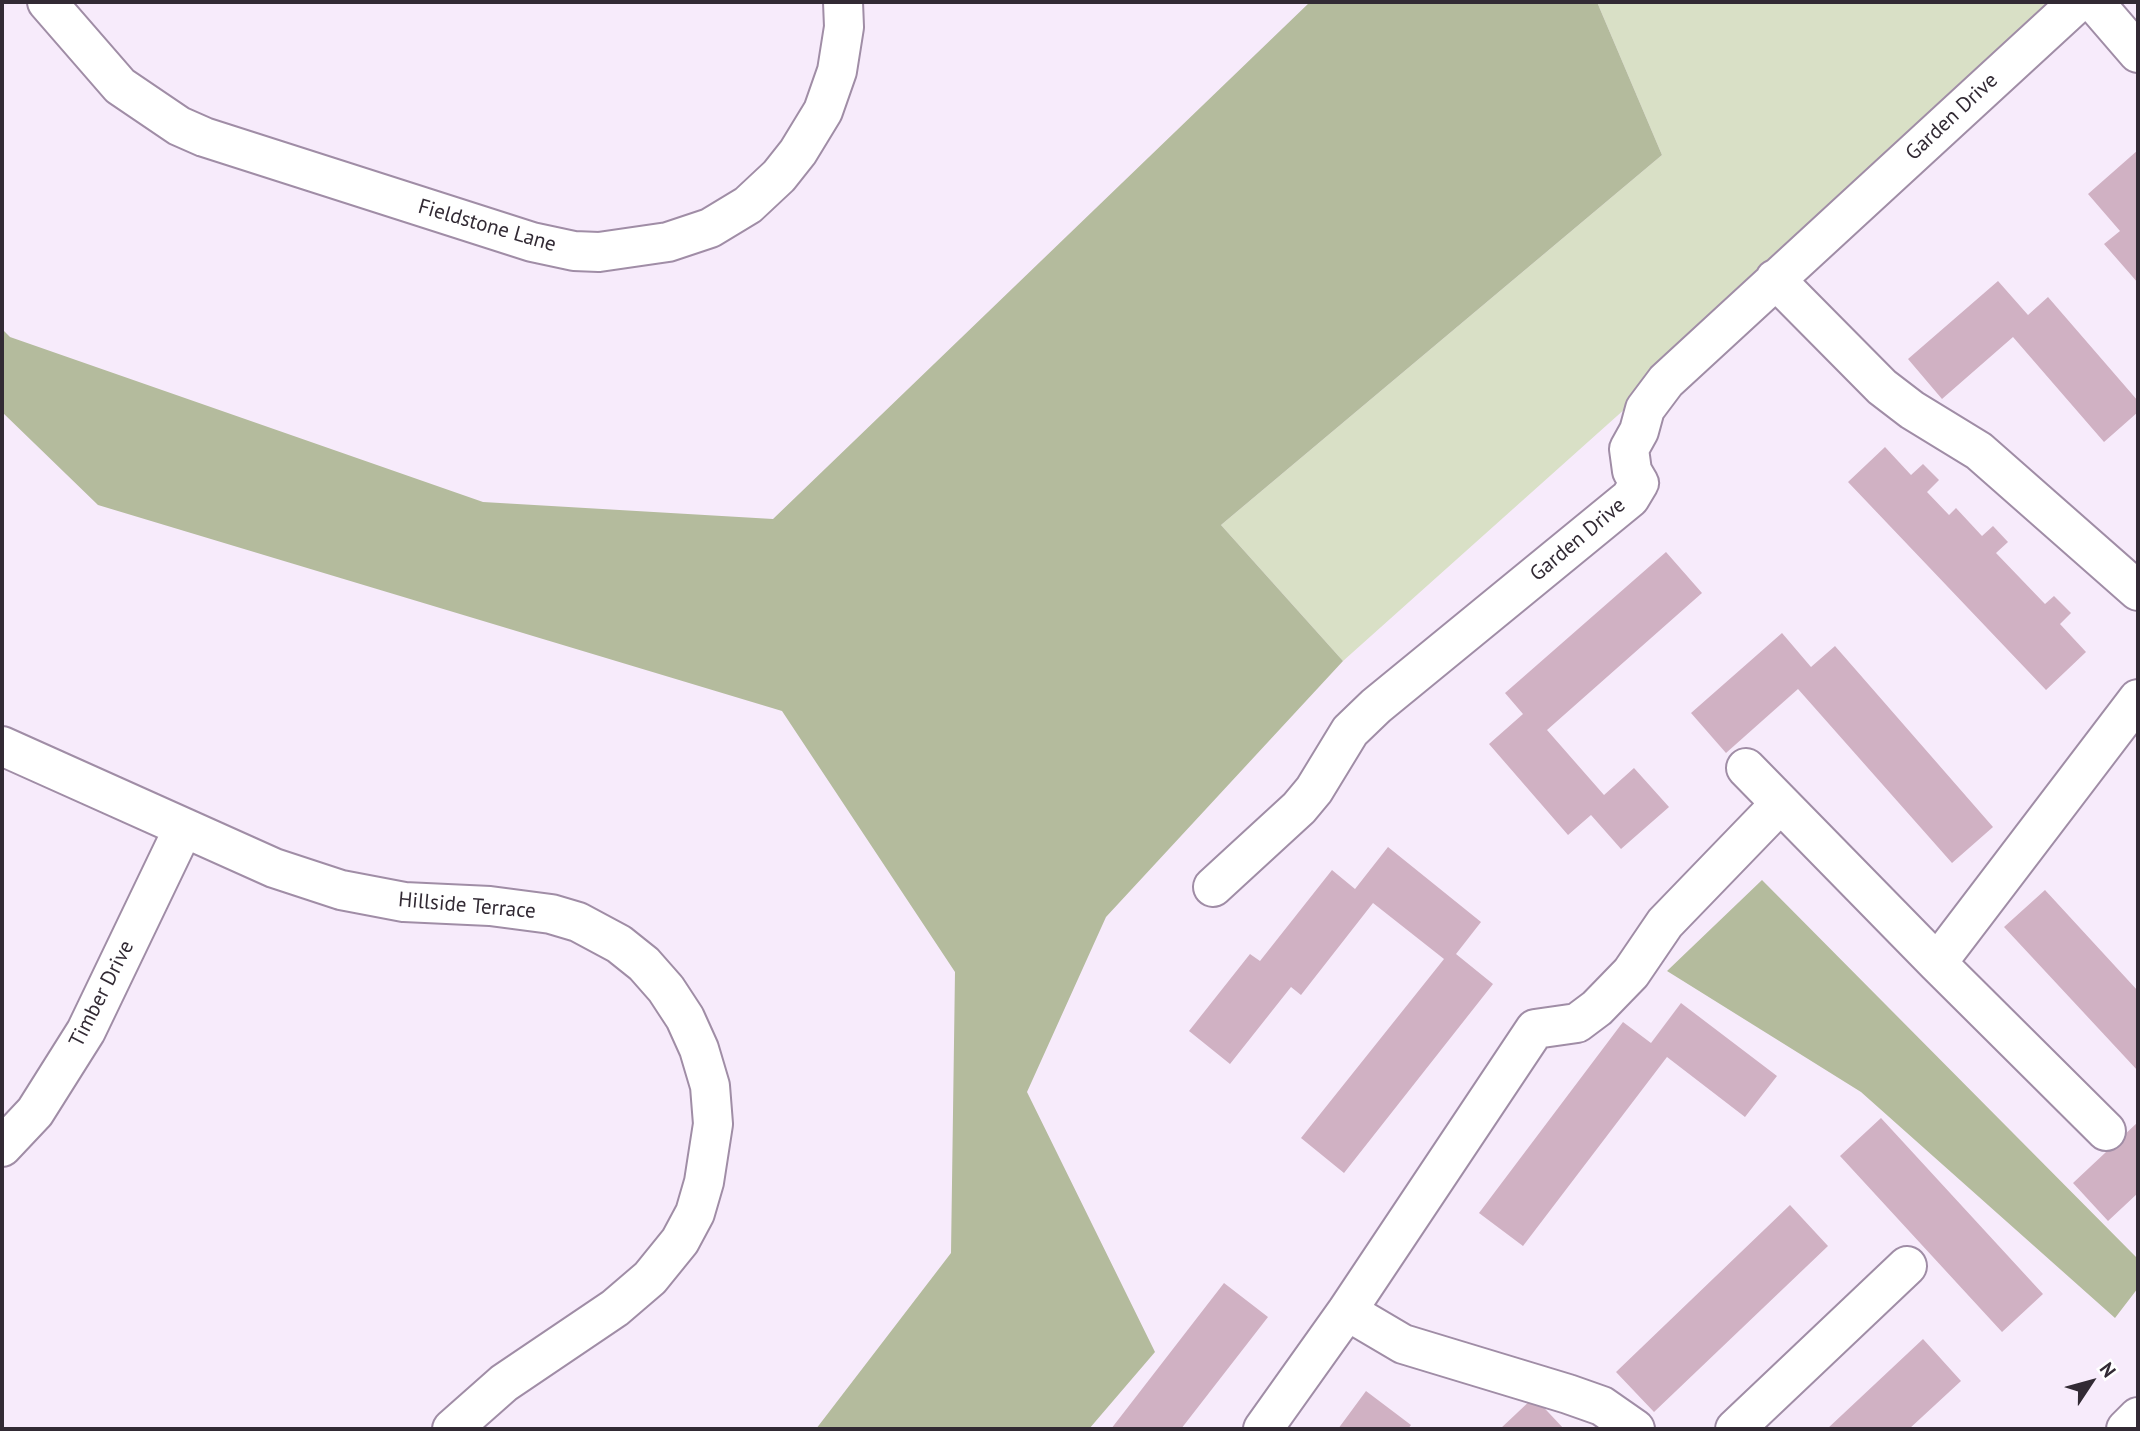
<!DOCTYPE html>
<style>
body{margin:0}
#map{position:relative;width:2140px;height:1431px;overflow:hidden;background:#f7ebfb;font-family:"PT Sans",sans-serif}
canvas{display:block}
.frame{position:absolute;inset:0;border:4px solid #322a34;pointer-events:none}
.north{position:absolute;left:2056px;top:1347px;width:70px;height:70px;-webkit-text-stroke:5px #fff;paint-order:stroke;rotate:54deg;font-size:19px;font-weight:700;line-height:28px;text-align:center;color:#322a34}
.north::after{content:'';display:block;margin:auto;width:24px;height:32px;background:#322a34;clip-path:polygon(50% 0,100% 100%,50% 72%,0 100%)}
</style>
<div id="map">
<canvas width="2140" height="1431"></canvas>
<div class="frame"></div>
<div class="north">N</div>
</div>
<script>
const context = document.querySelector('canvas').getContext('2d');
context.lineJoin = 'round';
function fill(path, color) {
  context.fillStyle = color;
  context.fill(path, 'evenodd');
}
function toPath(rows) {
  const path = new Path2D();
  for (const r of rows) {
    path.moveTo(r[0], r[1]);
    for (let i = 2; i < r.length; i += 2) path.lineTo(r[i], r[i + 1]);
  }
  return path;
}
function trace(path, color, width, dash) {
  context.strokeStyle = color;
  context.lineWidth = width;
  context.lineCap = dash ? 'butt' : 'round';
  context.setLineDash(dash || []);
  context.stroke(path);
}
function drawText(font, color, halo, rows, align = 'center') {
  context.font = font + ' "PT Sans",sans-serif';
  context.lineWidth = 6;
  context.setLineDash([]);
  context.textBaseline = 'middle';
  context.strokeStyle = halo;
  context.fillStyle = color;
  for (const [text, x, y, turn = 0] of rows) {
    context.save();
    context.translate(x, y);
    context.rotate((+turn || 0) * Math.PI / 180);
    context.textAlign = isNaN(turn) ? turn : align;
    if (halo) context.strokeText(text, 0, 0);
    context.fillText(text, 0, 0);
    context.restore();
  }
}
fill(toPath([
 [1597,2,2080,2,1343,661,1221,525,1662,155]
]), '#d9e0c6');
fill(toPath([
 [1310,2,1597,2,1662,155,1221,525,1343,661,1106,917,1027,1092,1155,1352,1089,1429,816,1429,951,1253,955,972,782,711,98,505,2,412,2,329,10,337,483,502,773,519],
 [1762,880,2138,1259,2138,1288,2115,1318,1861,1092,1667,971]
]), '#b4bb9d');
fill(toPath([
 [2138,150,2138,283,2104,244,2120,231,2088,194],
 [1998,281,2028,315,2048,297,2138,401,2138,412,2104,442,2013,337,1942,399,1908,359],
 [1885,447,1911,475,1923,464,1939,480,1927,492,1949,515,1956,508,1982,536,1993,526,2008,542,1996,553,2045,604,2054,596,2071,613,2060,624,2086,652,2046,690,1848,482],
 [1666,552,1702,593,1547,730,1604,795,1634,768,1669,807,1621,849,1591,815,1568,835,1489,744,1523,714,1505,693],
 [1782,633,1811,667,1835,646,1993,827,1952,863,1798,689,1726,753,1691,713],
 [1388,847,1481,922,1456,954,1493,984,1344,1173,1301,1138,1444,959,1373,903,1301,995,1291,987,1230,1064,1189,1031,1250,954,1260,961,1332,870,1355,889],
 [2045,890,2138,991,2138,1071,2004,927],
 [1681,1003,1777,1076,1745,1117,1667,1057,1523,1246,1479,1213,1623,1022,1651,1043],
 [1881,1118,2043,1294,2002,1332,1840,1156],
 [2138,1122,2138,1193,2108,1221,2073,1183],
 [1790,1205,1828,1246,1654,1412,1616,1372],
 [1224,1283,1268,1317,1181,1429,1111,1429],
 [1923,1339,1961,1381,1909,1429,1827,1429],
 [1366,1391,1411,1425,1408,1429,1338,1429],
 [1534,1397,1564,1429,1500,1429]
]), '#d0b1c3');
const minor = toPath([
 [47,2,120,86,179,126,204,137,532,242,574,251,599,252,668,242,710,228,748,205,779,176,798,152,823,111,837,71,844,27,843,2],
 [2094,2,2138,53],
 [1775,279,1882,387,1912,410,1979,451,2138,591],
 [2,746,274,868,341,890,404,902,490,906,551,914,578,922,619,944,644,964,666,989,685,1018,699,1049,710,1086,713,1124,704,1182,695,1213,680,1241,650,1278,615,1308,504,1383,452,1429],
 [1746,768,1937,963,2106,1131],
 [1213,887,1299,808,1314,790,1350,731,1376,706,1630,498,1639,483,1632,471,1629,449,1639,431,1645,409,1666,381,2078,2],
 [1937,963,2138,699],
 [2,1147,35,1112,86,1031,183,829],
 [1347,1311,1403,1344,1568,1394,1602,1406,1635,1429],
 [1263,1429,1347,1311,1535,1029,1577,1023,1597,1008,1631,973,1665,923,1780,804],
 [1735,1429,1907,1266],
 [2126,1429,2138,1417]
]);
trace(minor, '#a08da6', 42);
trace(minor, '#fff', 38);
drawText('21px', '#322a34', '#fff', [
 ["Garden Drive",1952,117,-43],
 ["Fieldstone Lane",487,226,16],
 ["Garden Drive",1578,540,-40],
 ["Hillside Terrace",467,906,5],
 ["Timber Drive",102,994,-63]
]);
</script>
